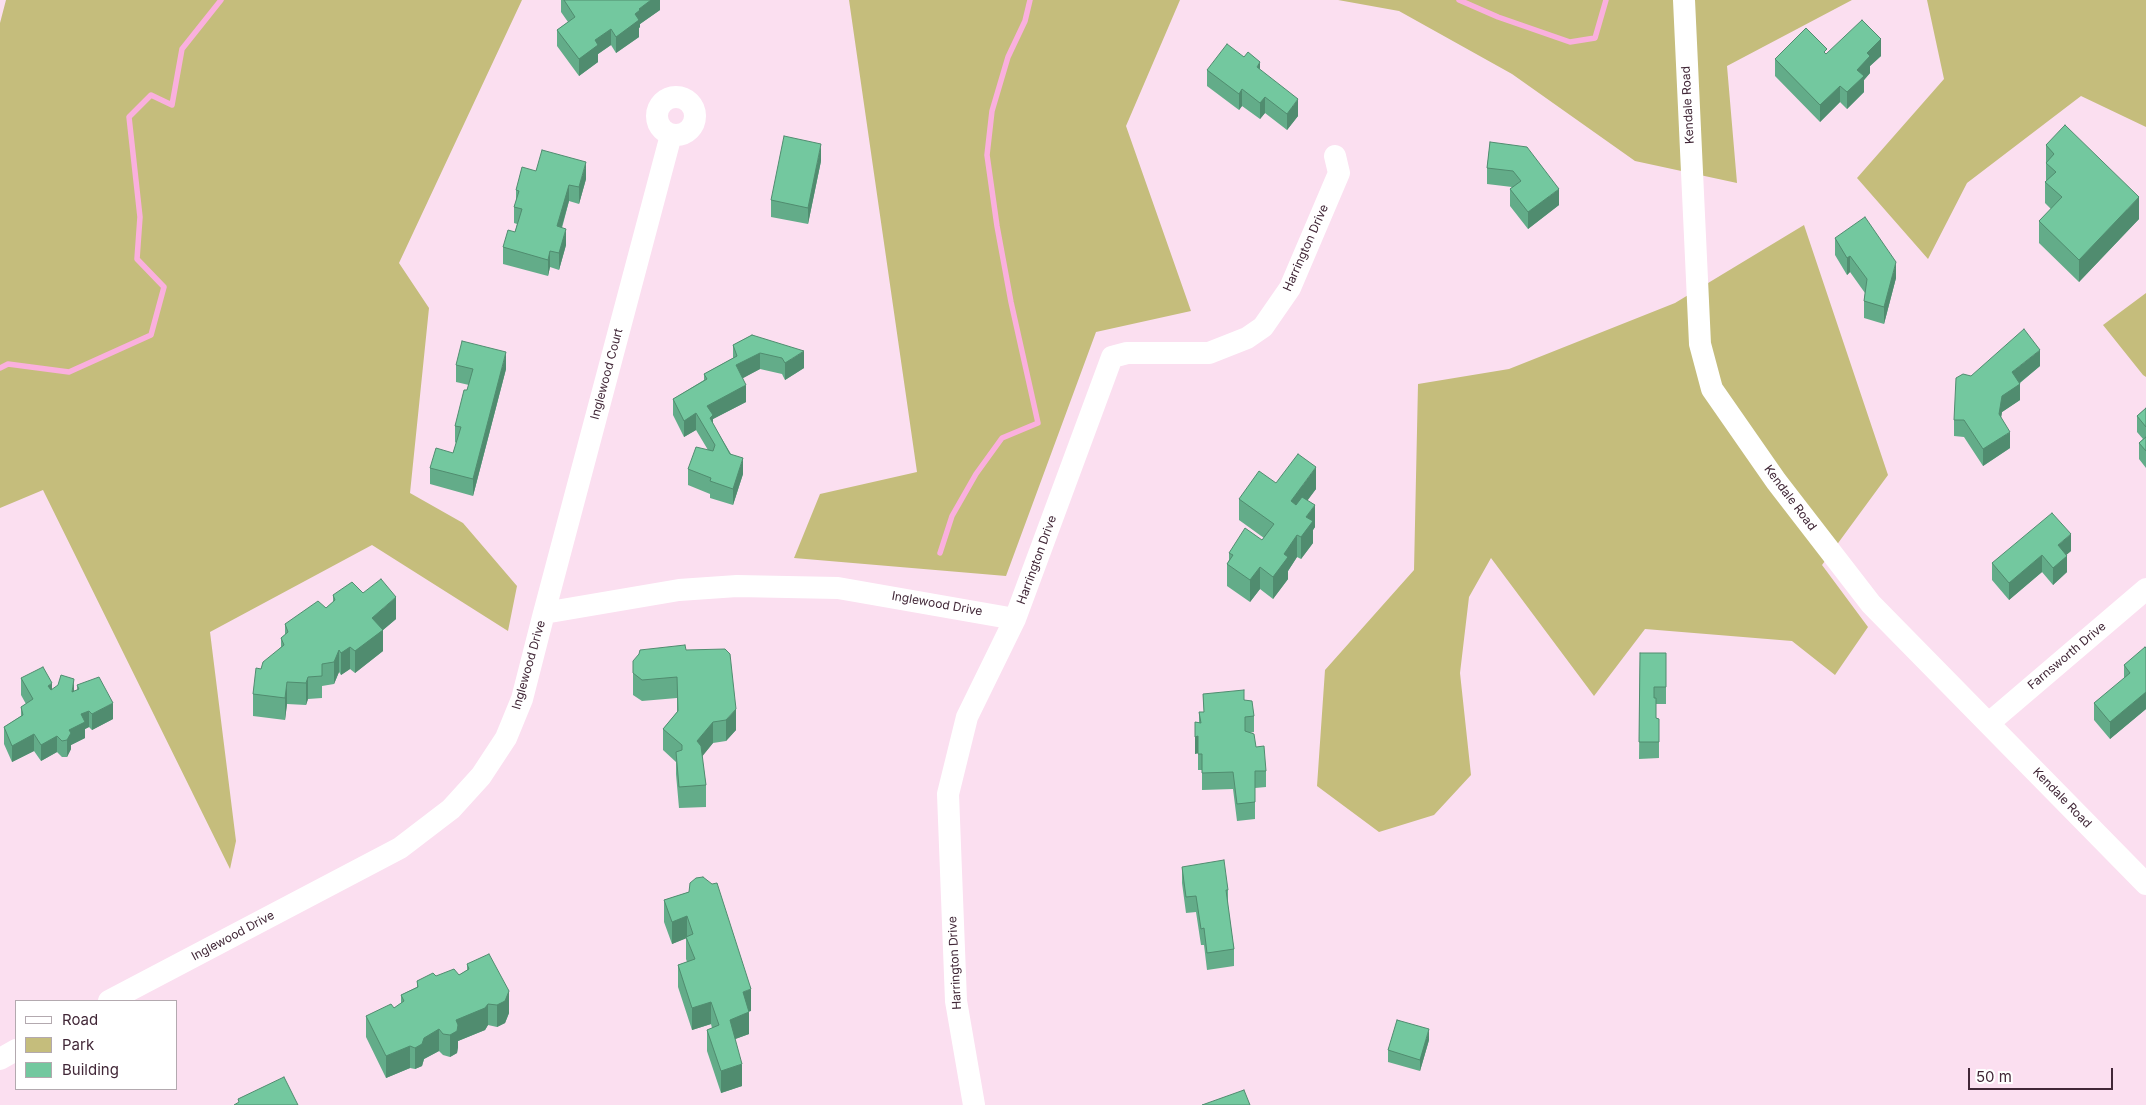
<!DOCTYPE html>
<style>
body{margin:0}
#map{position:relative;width:2146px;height:1105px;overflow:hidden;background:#fbdff0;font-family:Inter,sans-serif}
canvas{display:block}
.legend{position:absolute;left:15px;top:1000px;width:162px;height:90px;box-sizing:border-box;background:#fff;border:1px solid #b3a9af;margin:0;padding:6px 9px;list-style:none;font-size:15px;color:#412737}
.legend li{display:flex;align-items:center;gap:10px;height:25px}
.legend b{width:25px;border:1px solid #b3a9af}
.scale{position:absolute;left:1968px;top:1068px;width:145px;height:22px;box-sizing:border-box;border:2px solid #412737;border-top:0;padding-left:6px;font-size:15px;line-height:18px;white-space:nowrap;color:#412737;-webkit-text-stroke:4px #fff;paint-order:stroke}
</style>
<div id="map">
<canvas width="2146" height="1105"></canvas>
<ul class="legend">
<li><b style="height:6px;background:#fff"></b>Road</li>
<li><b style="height:14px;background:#c5bd7c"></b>Park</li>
<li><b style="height:14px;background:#73c89f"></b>Building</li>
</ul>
<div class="scale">50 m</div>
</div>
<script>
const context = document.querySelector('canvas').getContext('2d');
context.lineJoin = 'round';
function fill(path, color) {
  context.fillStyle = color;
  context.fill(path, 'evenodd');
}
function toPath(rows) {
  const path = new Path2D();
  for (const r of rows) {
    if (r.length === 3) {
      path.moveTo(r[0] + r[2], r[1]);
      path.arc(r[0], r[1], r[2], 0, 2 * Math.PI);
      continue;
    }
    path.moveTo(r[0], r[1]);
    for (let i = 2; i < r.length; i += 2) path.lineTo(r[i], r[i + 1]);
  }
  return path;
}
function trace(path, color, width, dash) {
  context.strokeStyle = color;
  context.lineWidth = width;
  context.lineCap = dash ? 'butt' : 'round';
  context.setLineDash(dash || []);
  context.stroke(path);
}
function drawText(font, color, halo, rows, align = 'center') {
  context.font = font + ' Inter,sans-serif';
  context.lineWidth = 4.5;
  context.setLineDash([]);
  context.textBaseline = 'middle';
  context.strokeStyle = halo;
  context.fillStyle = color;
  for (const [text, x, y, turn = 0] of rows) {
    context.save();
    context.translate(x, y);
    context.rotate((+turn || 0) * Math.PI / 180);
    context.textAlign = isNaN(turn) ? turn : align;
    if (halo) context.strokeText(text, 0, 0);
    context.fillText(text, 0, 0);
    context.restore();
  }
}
fill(toPath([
 [6,0,522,0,399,263,429,308,410,493,463,523,517,586,508,631,372,545,210,632,236,841,230,869,43,490,0,508,0,23],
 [849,0,1180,0,1126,126,1191,311,1096,332,1006,576,794,558,820,494,917,472],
 [1338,0,1852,0,1727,66,1737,183,1635,161,1512,74,1399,11],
 [1927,0,2146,0,2146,127,2081,96,1967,183,1928,259,1857,178,1944,79],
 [1804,225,1888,475,1822,565,1868,627,1835,675,1792,641,1645,629,1594,696,1491,558,1469,597,1460,673,1471,775,1434,815,1379,832,1317,786,1325,670,1414,570,1418,384,1509,369,1675,303],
 [2146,293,2146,377,2143,375,2103,325]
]), '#c5bd7c');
trace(toPath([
 [1459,0,1498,17,1570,42,1595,38,1606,0],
 [0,368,8,364,69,372,151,335,164,287,137,259,140,217,129,117,151,95,172,105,182,49,221,0],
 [940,553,952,516,976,474,1002,438,1038,423,1011,302,997,226,987,155,992,111,1008,57,1025,21,1030,0]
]), '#fab0de', 5.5);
trace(toPath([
 [1684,0,1700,344,1712,389,1776,481,1871,604,2146,884],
 [676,116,19],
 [544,613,671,135],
 [1989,723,2146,589],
 [109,1001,400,848,451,809,481,776,506,738,522,699,544,613,679,590,737,586,838,588,1015,619],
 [0,1059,16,1050],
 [974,1105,956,1001,948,794,967,717,1015,619,1112,357,1127,353,1209,353,1247,338,1263,327,1290,288,1339,173,1335,156]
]), '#fff', 22);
fill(toPath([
 [561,0,660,0,660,10,640,24,640,27,639,28,639,37,616,53,611,45,598,54,598,62,579,76,557,46,557,30,568,22,561,12],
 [1881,56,1870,66,1870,73,1864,80,1864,92,1847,109,1840,102,1820,122,1775,76,1775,59],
 [1207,70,1260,70,1298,116,1287,130,1265,113,1260,119,1242,106,1239,110,1207,86],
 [1490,142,1559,205,1528,229,1510,206,1510,189,1512,187,1487,184,1487,168],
 [2046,145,2139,219,2079,282,2039,243,2039,221,2051,209,2045,203,2045,182,2046,181],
 [821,161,808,224,771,217,771,200],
 [586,179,579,204,569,201,562,228,566,245,559,270,550,267,548,276,503,264,503,247,515,232,517,224,514,223,514,207,516,202,516,190],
 [1835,238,1896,278,1884,324,1864,318,1864,301,1865,293,1850,272,1847,275,1835,255],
 [752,335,804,368,785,380,782,374,760,369,742,378,746,402,713,419,713,424,743,474,733,505,710,498,710,494,688,485,688,469,708,450,696,430,684,437,673,415,673,399,704,380,704,374,733,358,733,345],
 [456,365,506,369,473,496,430,484,430,468,453,453,456,443,455,442,455,426,469,385,456,382],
 [2040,366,2020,383,2020,400,2002,412,2001,417,2010,448,1983,466,1964,437,1954,436,1954,420,1971,376],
 [2146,408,2146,468,2139,459,2139,443,2143,439,2137,432,2137,416],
 [1276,483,1316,489,1307,500,1315,527,1313,530,1313,543,1301,559,1297,557,1288,571,1288,579,1273,599,1260,589,1250,602,1227,586,1227,564,1229,560,1229,553,1262,540,1264,538,1239,520,1239,499],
 [2071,551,2066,555,2067,572,2053,585,2042,572,2009,600,1992,580,1992,563],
 [363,593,396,619,383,630,383,651,355,673,350,669,341,675,339,672,334,684,322,686,322,698,308,699,306,705,287,704,285,720,253,716,253,694,261,669,281,647,281,638,285,635,285,624,326,608,333,602,333,595],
 [2146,648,2146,709,2110,739,2094,720,2094,703,2124,679,2124,665],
 [686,650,736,730,726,741,713,743,702,756,706,785,706,807,679,808,676,774,676,762,663,750,663,729,677,712,677,698,642,701,633,695,633,661],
 [1640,653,1666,653,1666,704,1656,704,1656,718,1659,719,1659,758,1639,759],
 [21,678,52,689,74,691,77,690,77,685,113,719,92,730,89,727,85,729,85,738,71,745,71,749,67,757,62,757,57,752,41,761,34,751,12,762,4,744,4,727,21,716,21,707,26,704,21,695],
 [1203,694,1244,700,1254,716,1254,732,1250,733,1266,771,1266,787,1255,788,1255,819,1237,821,1233,789,1202,790,1202,770,1198,770,1198,753,1195,754,1195,722,1199,723,1199,712,1204,712],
 [1182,867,1228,890,1228,907,1234,949,1234,966,1207,970,1204,945,1201,945,1196,912,1186,913,1182,883],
 [689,892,751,1011,749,1011,749,1034,735,1039,742,1086,721,1093,707,1051,707,1030,712,1028,711,1024,692,1030,678,987,678,965,687,962,686,959,686,938,672,944,664,922,664,900],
 [467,964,509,1013,505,1023,497,1027,488,1025,485,1030,458,1041,458,1047,457,1053,450,1057,443,1055,439,1051,424,1059,422,1066,415,1069,410,1068,386,1078,366,1037,366,1016,394,1008,401,1003,401,995,417,987,417,981,436,976,459,975,467,970],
 [1429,1040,1420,1071,1388,1062,1388,1050]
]), '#63ac89');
fill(toPath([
 [651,0,660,0,660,10,640,24,640,27,639,28,639,37,616,53,616,37,639,9],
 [611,29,611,45,598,54,598,62,579,76,579,59,595,40],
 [1881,39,1881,56,1870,66,1870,73,1864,80,1864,92,1847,109,1847,92,1857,70,1867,53],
 [1260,62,1260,79,1257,67],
 [1840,86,1840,102,1820,122,1820,105],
 [1242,89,1242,106,1239,110,1239,94],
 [1265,97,1265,113,1260,119,1260,103],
 [1298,99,1298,116,1287,130,1287,114],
 [821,144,821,161,808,224,808,208],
 [586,162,586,179,579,204,579,187],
 [569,185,569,201,557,243,557,226],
 [1559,189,1559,205,1528,229,1528,212],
 [2139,197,2139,219,2079,282,2079,260],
 [566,229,566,245,559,270,559,253],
 [550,251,550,267,548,276,548,260],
 [1850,256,1850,272,1847,275,1847,258],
 [1896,262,1896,278,1884,324,1884,307],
 [2040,350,2040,366,2012,389,2012,372],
 [804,351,804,368,785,380,785,363],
 [506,352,506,369,473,496,473,479],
 [760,353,760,369,736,382,736,365],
 [2020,384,2020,400,2002,412,1999,431,1999,414,2002,396],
 [746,385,746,402,713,419,713,432,710,434,707,406],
 [696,413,696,430,684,437,684,421],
 [2010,432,2010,448,1983,466,1983,449],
 [743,458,743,474,733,505,733,489],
 [1316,467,1316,489,1291,523,1291,501],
 [1315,505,1315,527,1313,530,1313,543,1301,559,1301,537,1306,517],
 [2071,534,2071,551,2058,562,2058,545],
 [1297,535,1297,557,1288,571,1288,579,1273,599,1273,577,1284,554],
 [2042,555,2042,572,2009,600,2009,583],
 [2067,556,2067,572,2053,585,2053,568],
 [1260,567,1260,589,1250,602,1250,580],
 [396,597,396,619,383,630,383,651,355,673,355,651,372,618],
 [350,647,350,669,341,675,341,653],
 [339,650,339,672,334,684,334,662],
 [308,677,308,699,306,705,306,683],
 [74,679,74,695,72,692],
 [287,682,287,704,285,720,285,698],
 [52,683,52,699,48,686],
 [2146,692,2146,709,2110,739,2110,722],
 [113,703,113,719,92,730,92,714],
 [736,709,736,730,726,741,726,720],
 [89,711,89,727,85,729,85,738,71,745,71,749,67,757,67,740,69,730,81,714],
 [713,722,713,743,697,763,697,741],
 [34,734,34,751,12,762,12,746],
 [57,736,57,752,41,761,41,745],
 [1198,736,1198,753,1195,754,1195,737],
 [687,916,687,938,672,944,672,922],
 [751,989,751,1011,743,1013,743,992],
 [509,991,509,1013,505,1023,497,1027,497,1005],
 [711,1002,711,1024,692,1030,692,1008],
 [488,1004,488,1025,485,1030,458,1041,458,1047,457,1053,450,1057,450,1035,456,1020],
 [749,1012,749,1034,730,1041,730,1020],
 [439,1029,439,1051,424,1059,422,1066,415,1069,415,1048,424,1038],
 [1429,1029,1429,1040,1420,1071,1420,1060],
 [410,1046,410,1068,386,1078,386,1056],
 [742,1064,742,1086,721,1093,721,1071]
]), '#508c6f');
const building = toPath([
 [564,0,651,0,639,9,640,10,635,14,639,20,616,37,611,29,595,40,598,45,579,59,557,30,575,17,564,0],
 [1862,20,1881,39,1867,53,1870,56,1857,70,1864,76,1847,92,1840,86,1820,105,1775,59,1806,28,1827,49,1824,52,1826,54,1862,20],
 [1227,44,1244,57,1248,52,1260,62,1257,67,1298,99,1287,114,1265,97,1260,103,1242,89,1239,94,1207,70,1227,44],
 [2065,125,2139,197,2079,260,2039,221,2062,197,2045,182,2056,172,2046,163,2054,154,2046,145,2065,125],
 [784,136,821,144,808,208,771,200,784,136],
 [1490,142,1527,147,1559,189,1528,212,1510,189,1521,181,1513,171,1487,168,1490,142],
 [542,150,586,162,579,187,569,185,557,226,566,229,559,253,550,251,548,260,503,247,508,230,515,232,522,209,514,207,519,191,516,190,522,167,536,171,542,150],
 [1865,217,1896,262,1884,307,1864,301,1867,279,1850,256,1847,258,1835,238,1865,217],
 [2024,329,2040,350,2012,372,2020,384,2002,396,1999,414,2010,432,1983,449,1964,420,1954,420,1956,378,1963,374,1971,376,2024,329],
 [752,335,804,351,785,363,782,358,760,353,736,365,746,385,707,406,713,415,710,418,730,454,743,458,733,489,710,481,711,478,688,469,696,447,713,451,715,445,696,413,684,421,673,399,707,379,704,374,737,356,733,345,752,335],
 [462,341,506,352,473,479,430,468,436,448,453,453,461,427,455,426,464,390,467,390,473,369,456,365,462,341],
 [2146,408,2146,427,2137,416,2146,408],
 [2146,437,2146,451,2139,443,2146,437],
 [1298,454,1316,467,1291,501,1296,505,1302,497,1315,505,1306,517,1313,521,1301,537,1297,535,1284,554,1288,557,1273,577,1260,567,1250,580,1227,564,1233,555,1229,553,1245,528,1262,540,1274,524,1239,499,1259,471,1276,483,1298,454],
 [2052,513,2071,534,2058,545,2067,556,2053,568,2042,555,2009,583,1992,563,2052,513],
 [381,579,396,597,372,618,383,630,355,651,350,647,341,653,339,650,334,662,322,664,322,676,308,677,306,683,287,682,285,698,253,694,256,668,261,669,263,662,284,645,281,638,288,632,285,624,318,601,326,608,335,600,333,595,352,582,363,593,381,579],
 [685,645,686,650,725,649,730,654,736,709,726,720,713,722,697,741,701,746,706,785,679,787,676,752,682,750,682,745,663,729,678,711,677,677,642,680,633,673,633,661,639,654,640,650,685,645],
 [2145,647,2146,648,2146,692,2110,722,2094,703,2130,673,2124,665,2145,647],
 [1640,653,1666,653,1666,687,1654,687,1654,698,1656,698,1656,718,1659,719,1659,742,1639,742,1640,653],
 [43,667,52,683,48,686,51,690,58,685,61,675,74,679,72,692,79,689,77,685,99,677,113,703,92,714,89,711,81,714,85,722,69,730,71,733,67,740,62,741,57,736,41,745,34,734,12,746,4,727,23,715,21,707,33,699,21,678,43,667],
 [1244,690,1244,700,1252,701,1254,716,1245,717,1245,731,1254,734,1256,747,1264,746,1266,771,1255,771,1255,802,1237,804,1233,772,1202,773,1202,754,1198,754,1198,736,1195,737,1195,722,1201,723,1199,712,1204,712,1203,694,1244,690],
 [1224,860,1228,890,1226,890,1234,949,1207,953,1204,928,1201,929,1196,896,1186,897,1182,867,1224,860],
 [703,877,712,884,717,883,751,989,743,992,749,1012,730,1020,742,1064,721,1071,707,1030,719,1025,711,1002,692,1008,678,965,695,959,686,937,693,934,687,916,672,922,664,900,689,892,690,883,696,878,703,877],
 [489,954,509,991,505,1001,497,1005,488,1004,485,1008,456,1020,458,1025,457,1031,450,1035,443,1034,439,1029,424,1038,422,1044,415,1048,410,1046,386,1056,366,1016,391,1004,394,1008,404,1001,401,995,418,987,417,981,433,973,436,976,454,969,459,975,469,969,467,964,489,954],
 [1397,1020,1429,1029,1420,1060,1388,1050,1397,1020],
 [284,1077,298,1105,234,1105,239,1102,238,1099,284,1077],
 [1244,1090,1250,1105,1202,1105,1244,1090]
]);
fill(building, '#73c89f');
trace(building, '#508c6f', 1);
drawText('12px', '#412737', '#fff', [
 ["Kendale Road",1688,105,-93],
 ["Harrington Drive",1306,248,-66],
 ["Inglewood Court",607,374,-75],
 ["Kendale Road",1790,498,53],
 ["Harrington Drive",1037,560,-70],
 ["Inglewood Drive",937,604,10],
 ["Farnsworth Drive",2067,656,-40],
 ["Inglewood Drive",529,665,-74],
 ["Kendale Road",2062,798,46],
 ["Inglewood Drive",233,936,-28],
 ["Harrington Drive",955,963,-93]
]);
</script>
